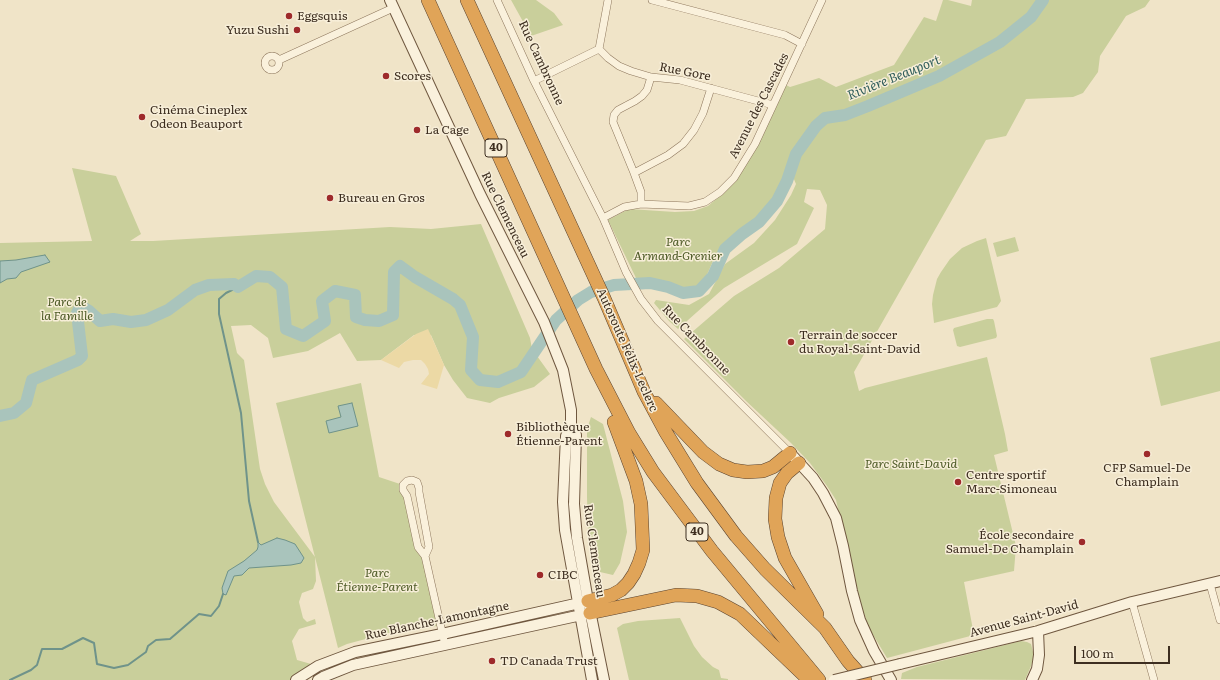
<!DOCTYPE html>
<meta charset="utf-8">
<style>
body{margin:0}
#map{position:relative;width:1220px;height:680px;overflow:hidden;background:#f0e4c8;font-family:Literata,serif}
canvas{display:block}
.scale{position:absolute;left:1074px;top:646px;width:96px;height:18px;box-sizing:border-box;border:2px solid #3d2e20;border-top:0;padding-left:5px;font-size:12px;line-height:14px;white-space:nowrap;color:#3d2e20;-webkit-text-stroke:3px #f7eed8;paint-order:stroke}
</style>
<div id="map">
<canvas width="1220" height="680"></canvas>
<div class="scale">100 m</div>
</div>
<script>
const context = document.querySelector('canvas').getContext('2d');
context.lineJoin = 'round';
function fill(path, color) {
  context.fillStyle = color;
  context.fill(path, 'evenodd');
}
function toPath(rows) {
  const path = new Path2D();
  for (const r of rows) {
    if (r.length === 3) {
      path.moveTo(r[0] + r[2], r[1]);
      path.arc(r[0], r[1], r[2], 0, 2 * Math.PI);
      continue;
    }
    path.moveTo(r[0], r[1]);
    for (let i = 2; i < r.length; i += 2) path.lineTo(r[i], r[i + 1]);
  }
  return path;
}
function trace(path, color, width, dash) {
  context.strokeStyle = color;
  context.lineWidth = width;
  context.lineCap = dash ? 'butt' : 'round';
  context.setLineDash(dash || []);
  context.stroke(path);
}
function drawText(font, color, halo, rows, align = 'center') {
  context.font = font + ' Literata,serif';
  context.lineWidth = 3;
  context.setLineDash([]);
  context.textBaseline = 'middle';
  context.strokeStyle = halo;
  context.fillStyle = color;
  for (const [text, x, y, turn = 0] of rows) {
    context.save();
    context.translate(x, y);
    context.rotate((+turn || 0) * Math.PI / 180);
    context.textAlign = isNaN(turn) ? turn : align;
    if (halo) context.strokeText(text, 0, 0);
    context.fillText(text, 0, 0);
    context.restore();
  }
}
fill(toPath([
 [511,0,536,0,554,13,563,25,531,36],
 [943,0,948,0,971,6,972,0,1150,0,1145,7,1126,16,1100,56,1098,72,1083,93,1073,97,1026,99,1006,136,986,140,854,372,859,391,865,388,987,357,1005,434,1008,451,994,455,1016,546,1014,571,964,582,974,635,887,658,869,628,858,596,836,500,827,486,810,463,791,443,746,401,684,339,734,296,779,268,825,229,827,205,820,190,807,189,804,202,814,208,797,244,724,288,678,329,669,321,654,303,656,300,689,305,709,294,725,264,754,243,775,220,791,195,796,184,790,170,787,169,773,202,762,213,737,232,722,247,714,259,705,279,700,285,692,289,676,288,654,281,636,278,608,220,629,209,675,212,694,211,708,206,727,190,784,84,790,87,819,78,836,87,894,65,924,17,936,21],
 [72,168,116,176,141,234,130,241,153,241,390,227,431,229,481,224,530,338,532,349,550,374,534,387,499,398,490,403,467,398,453,380,444,365,431,335,414,335,381,360,357,361,340,333,308,351,273,358,268,338,251,325,231,326,237,353,244,360,260,469,265,484,274,502,315,557,316,581,313,589,302,593,299,602,303,618,307,622,315,619,316,624,299,629,292,641,297,660,318,666,296,680,0,680,0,243,92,241],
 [1015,237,1019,251,997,257,993,243],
 [986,238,1001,301,997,307,934,323,932,304,933,295,937,279,941,272,950,259,962,248,977,241],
 [987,319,993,319,994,321,997,336,996,338,960,347,957,346,953,330,954,328],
 [1220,341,1220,391,1161,406,1150,358],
 [361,383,379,477,403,485,418,547,425,556,441,625,418,630,405,630,388,633,347,644,338,648,276,403],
 [591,417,603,424,623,501,627,532,620,563,613,575,600,572,588,531,587,497,587,429],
 [680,618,694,646,702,657,713,667,719,670,721,678,728,679,728,680,629,680,617,628,623,624,638,621],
 [1021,641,1027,642,1031,644,1034,656,1031,666,1025,680,901,679,902,673,917,667]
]), '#c9cf9b');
fill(toPath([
 [428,329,444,365,437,389,421,384,429,374,428,369,425,364,421,360,413,360,404,362,399,368,381,360,416,334]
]), '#ecd9a5');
const water = toPath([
 [45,255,50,262,21,272,16,278,7,279,0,283,0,261,16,260,45,255],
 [352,403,358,426,329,433,326,421,341,417,338,406,352,403],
 [277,538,285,540,295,544,304,558,301,563,291,565,249,568,242,575,234,576,226,595,223,594,222,588,228,571,244,561,257,550,258,547,258,542,261,545,277,538]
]);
fill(water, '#a9c4bc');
trace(water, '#6f938a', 1);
trace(toPath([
 [238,287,226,293,219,299,219,314,241,413,249,501,258,542],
 [10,680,31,670,37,665,42,649,62,649,83,638,94,643,97,664,114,668,128,665,146,652,148,646,156,640,170,639,199,614,211,616,219,606,223,594]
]), '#6f938a', 2);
trace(toPath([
 [0,416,14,413,26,403,32,380,78,360,82,356,77,313,79,309,84,308,89,311,100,321,113,319,131,322,146,320,168,310,195,290,209,285,234,284,238,287,256,276,270,277,282,287,286,329,303,336,325,321,322,301,335,291,355,295,356,317,365,320,379,321,393,315,394,272,400,266,415,277,453,299,460,305,473,337,471,370,480,380,498,382,521,372,556,320,578,300,591,292,614,285,650,283,668,287,683,293,699,291,713,276,725,249,742,234,759,222,777,201,787,181,796,154,816,126,825,118,845,115,868,106,939,76,1000,42,1031,17,1043,0]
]), '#a9c4bc', 12);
const street = toPath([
 [497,0,534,81,603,218,626,272,641,299,658,321,790,453],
 [652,0,785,35,802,44],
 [599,49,608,58,619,66,631,71,651,77,680,80,773,105],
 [272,63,7],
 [279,60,393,8],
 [534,81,599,49,608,0],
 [634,173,668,155,683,144,694,130,703,113,711,88],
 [641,204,641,192,634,173,613,122,614,115,618,110,635,101,642,96,647,90,651,77],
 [603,218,624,207,641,204,689,206,705,202,720,192,734,178,755,144,822,0],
 [425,556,429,547,419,492,419,488,417,482,412,480,407,481,403,485,403,490,407,496,418,547,425,556,445,645],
 [1210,584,1220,620],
 [1132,602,1154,680]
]);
const secondary = toPath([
 [390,0,480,194,544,322,563,370,571,410,571,425,566,436,563,502,565,530,592,680],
 [571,425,576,435,574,504,577,538,588,601,604,680],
 [790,453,813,478,823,493,836,518,843,546,852,591,860,620,874,651,891,680],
 [900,664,1038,631,1132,602,1220,581],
 [296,680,318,666,355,652,442,634,584,602],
 [318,680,323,677,353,665,586,614],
 [1032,680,1037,669,1039,655,1038,631]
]);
const highway = toPath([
 [428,0,596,369,629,433,653,472,712,551,819,680],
 [467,0,604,298,644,392,665,431,697,483,736,536,765,569,825,628,848,661,865,680],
 [656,403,703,452,719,464,733,470,747,472,763,471,773,467,790,453],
 [799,463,787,473,780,483,776,498,775,519,778,537,785,558,817,614],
 [588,601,612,595,621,590,628,583,634,574,639,563,643,550,641,504,636,481,614,422],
 [590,613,676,595,697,596,718,602,740,614,809,680]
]);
trace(street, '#8d765c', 8);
trace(secondary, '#6f573f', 12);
trace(highway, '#5b4430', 14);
trace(street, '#faf1dc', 7);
trace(secondary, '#faf1dc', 10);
trace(highway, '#e0a458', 13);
const secondaryBridge = toPath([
 [834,680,900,664]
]);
trace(secondaryBridge, '#6f573f', 12, []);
trace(secondaryBridge, '#faf1dc', 10);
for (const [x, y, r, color] of [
 [289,16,4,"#9e2a2b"],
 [297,30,4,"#9e2a2b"],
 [386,76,4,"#9e2a2b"],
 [142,117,4,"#9e2a2b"],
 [417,130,4,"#9e2a2b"],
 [330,198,4,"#9e2a2b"],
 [791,342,4,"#9e2a2b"],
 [508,434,4,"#9e2a2b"],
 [1147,454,4,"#9e2a2b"],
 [958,482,4,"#9e2a2b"],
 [1082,542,4,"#9e2a2b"],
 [540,575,4,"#9e2a2b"],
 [492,661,4,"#9e2a2b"]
]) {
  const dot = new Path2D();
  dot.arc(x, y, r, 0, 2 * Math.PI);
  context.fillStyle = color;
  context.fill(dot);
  trace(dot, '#f7eed8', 1.5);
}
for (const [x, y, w] of [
 [496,148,22],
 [697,532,22]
]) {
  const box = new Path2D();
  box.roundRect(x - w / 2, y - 9, w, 18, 3);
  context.fillStyle = '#f7eed8';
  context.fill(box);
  trace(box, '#3d2e20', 1);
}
drawText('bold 11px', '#3d2e20', null, [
 ["40",496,148],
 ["40",697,532]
]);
drawText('12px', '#3d2e20', '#f7eed8', [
 ["Eggsquis",297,16],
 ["Yuzu Sushi",289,30,"right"],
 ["Scores",394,76],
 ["Cinéma Cineplex",150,110],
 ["Odeon Beauport",150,124],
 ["La Cage",425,130],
 ["Bureau en Gros",338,198],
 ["Terrain de soccer",799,335],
 ["du Royal-Saint-David",799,349],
 ["Bibliothèque",516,427],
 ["Étienne-Parent",516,441],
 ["CFP Samuel-De",1147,468,"center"],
 ["Champlain",1147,482,"center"],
 ["Centre sportif",966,475],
 ["Marc-Simoneau",966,489],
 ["École secondaire",1074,535,"right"],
 ["Samuel-De Champlain",1074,549,"right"],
 ["CIBC",548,575],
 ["TD Canada Trust",500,661]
], 'left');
drawText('12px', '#3d2e20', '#f7eed8', [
 ["Rue Cambronne",541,63,65],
 ["Rue Gore",685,72,11],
 ["Avenue des Cascades",759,106,-63],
 ["Rue Clemenceau",505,215,64],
 ["Rue Cambronne",696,340,46],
 ["Autoroute Félix-Leclerc",627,350,66],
 ["Rue Clemenceau",594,551,82],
 ["Avenue Saint-David",1024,619,-15],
 ["Rue Blanche-Lamontagne",437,621,-12]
]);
drawText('italic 12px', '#4d5a26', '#f7eed8', [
 ["Parc",678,242],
 ["Armand-Grenier",678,256],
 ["Parc de",67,302],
 ["la Famille",67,316],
 ["Parc Saint-David",911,464],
 ["Parc",377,573],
 ["Étienne-Parent",377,587]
]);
drawText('italic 13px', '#2f5d5a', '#f7eed8', [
 ["Rivière Beauport",894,78,-22]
]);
</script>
